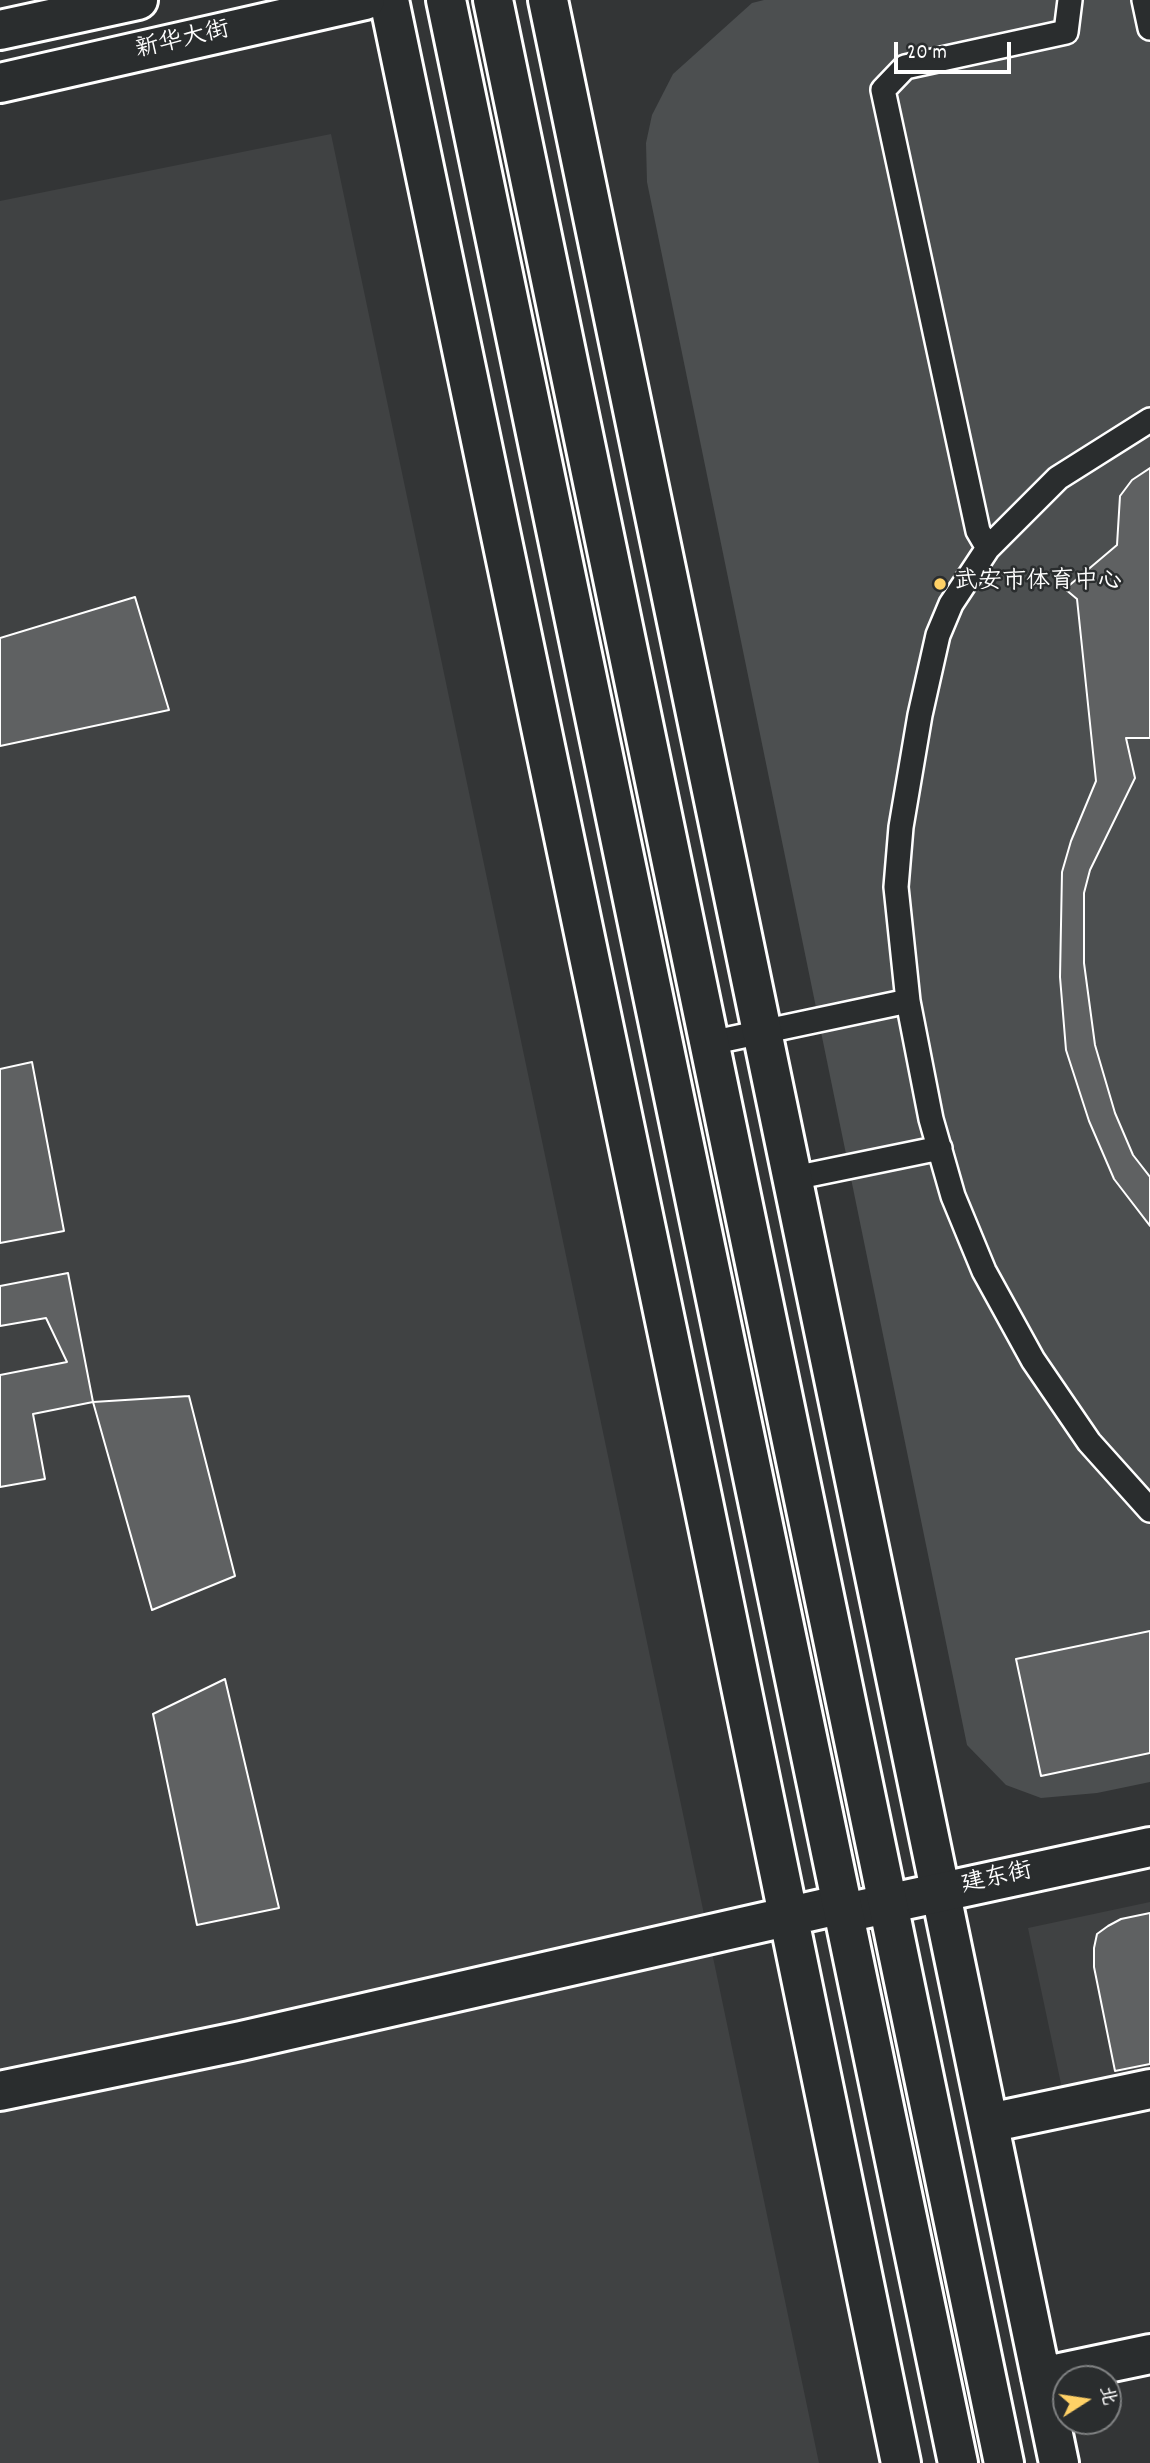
<!DOCTYPE html>
<meta charset="utf-8">
<style>
body{margin:0}
#map{position:relative;width:1150px;height:2463px;overflow:hidden;background:#333536;font-family:Dekko,"LXGW WenKai TC",sans-serif}
canvas{display:block}
.north{position:absolute;left:1052px;top:2365px;width:70px;height:70px;box-sizing:border-box;background:#2a2d2e;border:2px solid #7f8182;border-radius:50%;rotate:78deg;font-size:19px;font-weight:700;line-height:28px;text-align:center;color:#fff}
.north::after{content:'';display:block;margin:auto;width:24px;height:32px;background:#ffd166;clip-path:polygon(50% 0,100% 100%,50% 72%,0 100%)}
.scale{position:absolute;left:894px;top:42px;width:117px;height:32px;box-sizing:border-box;border:4px solid #fff;border-top:0;padding-left:9px;font-size:21px;line-height:24px;white-space:nowrap;color:#fff;-webkit-text-stroke:5px #2a2d2e;paint-order:stroke}
</style>
<div id="map">
<canvas width="1150" height="2463"></canvas>
<div class="north">北</div>
<div class="scale">20 m</div>
</div>
<script>
const context = document.querySelector('canvas').getContext('2d');
context.lineJoin = 'round';
function fill(path, color) {
  context.fillStyle = color;
  context.fill(path, 'evenodd');
}
function toPath(rows) {
  const path = new Path2D();
  for (const r of rows) {
    path.moveTo(r[0], r[1]);
    for (let i = 2; i < r.length; i += 2) path.lineTo(r[i], r[i + 1]);
  }
  return path;
}
function trace(path, color, width, dash) {
  context.strokeStyle = color;
  context.lineWidth = width;
  context.lineCap = dash ? 'butt' : 'round';
  context.setLineDash(dash || []);
  context.stroke(path);
}
function drawText(font, color, halo, rows, align = 'center') {
  context.font = font + ' Dekko,"LXGW WenKai TC",sans-serif';
  context.lineWidth = 5;
  context.setLineDash([]);
  context.textBaseline = 'middle';
  context.strokeStyle = halo;
  context.fillStyle = color;
  for (const [text, x, y, turn = 0] of rows) {
    context.save();
    context.translate(x, y);
    context.rotate((+turn || 0) * Math.PI / 180);
    context.textAlign = isNaN(turn) ? turn : align;
    if (halo) context.strokeText(text, 0, 0);
    context.fillText(text, 0, 0);
    context.restore();
  }
}
fill(toPath([
 [331,134,819,2463,0,2463,0,201],
 [1150,1902,1150,2080,1064,2098,1028,1928]
]), '#404243');
fill(toPath([
 [764,0,1150,0,1150,1782,1097,1793,1041,1798,1006,1785,967,1745,647,182,646,143,652,115,673,74,752,3]
]), '#4c4f50');
const building = toPath([
 [1150,468,1150,738,1126,738,1135,778,1090,870,1084,893,1084,963,1095,1045,1115,1113,1133,1155,1150,1177,1150,1226,1114,1179,1089,1121,1066,1050,1060,977,1062,872,1071,841,1096,781,1077,599,1065,589,1117,545,1120,496,1132,480,1150,468],
 [135,597,169,710,0,746,0,638,135,597],
 [32,1062,64,1231,0,1243,0,1069,32,1062],
 [68,1273,93,1402,33,1414,45,1479,0,1487,0,1375,67,1362,46,1318,0,1326,0,1286,68,1273],
 [189,1396,235,1576,152,1610,93,1402,189,1396],
 [1150,1631,1150,1753,1041,1776,1016,1659,1150,1631],
 [225,1679,279,1908,197,1925,153,1714,225,1679],
 [1150,1913,1150,2064,1115,2071,1094,1967,1094,1948,1097,1934,1108,1926,1121,1919,1150,1913]
]);
fill(building, '#5f6162');
trace(building, '#fff', 2);
const service = toPath([
 [1144,0,1150,28],
 [1150,420,1058,478,988,548,951,604,938,635,920,715,901,827,896,887,908,1001,931,1119,953,1196,984,1271,1033,1360,1089,1442,1150,1510],
 [988,548,978,531,883,90,905,67,1066,32,1070,0],
 [710,1043,908,1001],
 [794,1178,940,1148]
]);
const minor = toPath([
 [389,0,702,1497,901,2463],
 [548,0,1059,2463],
 [0,2091,241,2041,843,1904],
 [989,2123,1150,2089],
 [1041,2377,1150,2354]
]);
const tertiary = toPath([
 [845,1913,1150,1847]
]);
const secondary = toPath([
 [0,30,138,0],
 [0,83,365,0]
]);
const trunk = toPath([
 [446,0,958,2463],
 [493,0,1004,2463]
]);
trace(service, '#fff', 28);
trace(minor, '#fff', 44);
trace(tertiary, '#fff', 44);
trace(secondary, '#fff', 44);
trace(trunk, '#fff', 44);
trace(service, '#2a2d2e', 23);
trace(minor, '#2a2d2e', 38);
trace(tertiary, '#2a2d2e', 38);
trace(secondary, '#2a2d2e', 38);
trace(trunk, '#2a2d2e', 38);
for (const [x, y, r, color] of [
 [940,584,7,"#ffd166"]
]) {
  const dot = new Path2D();
  dot.arc(x, y, r, 0, 2 * Math.PI);
  context.fillStyle = color;
  context.fill(dot);
  trace(dot, '#2a2d2e', 2.5);
}
drawText('24px', '#fff', '#2a2d2e', [
 ["新华大街",183,42,-13],
 ["建东街",997,1880,-12]
]);
drawText('24px', '#fff', '#2a2d2e', [
 ["武安市体育中心",954,584]
], 'left');
</script>
